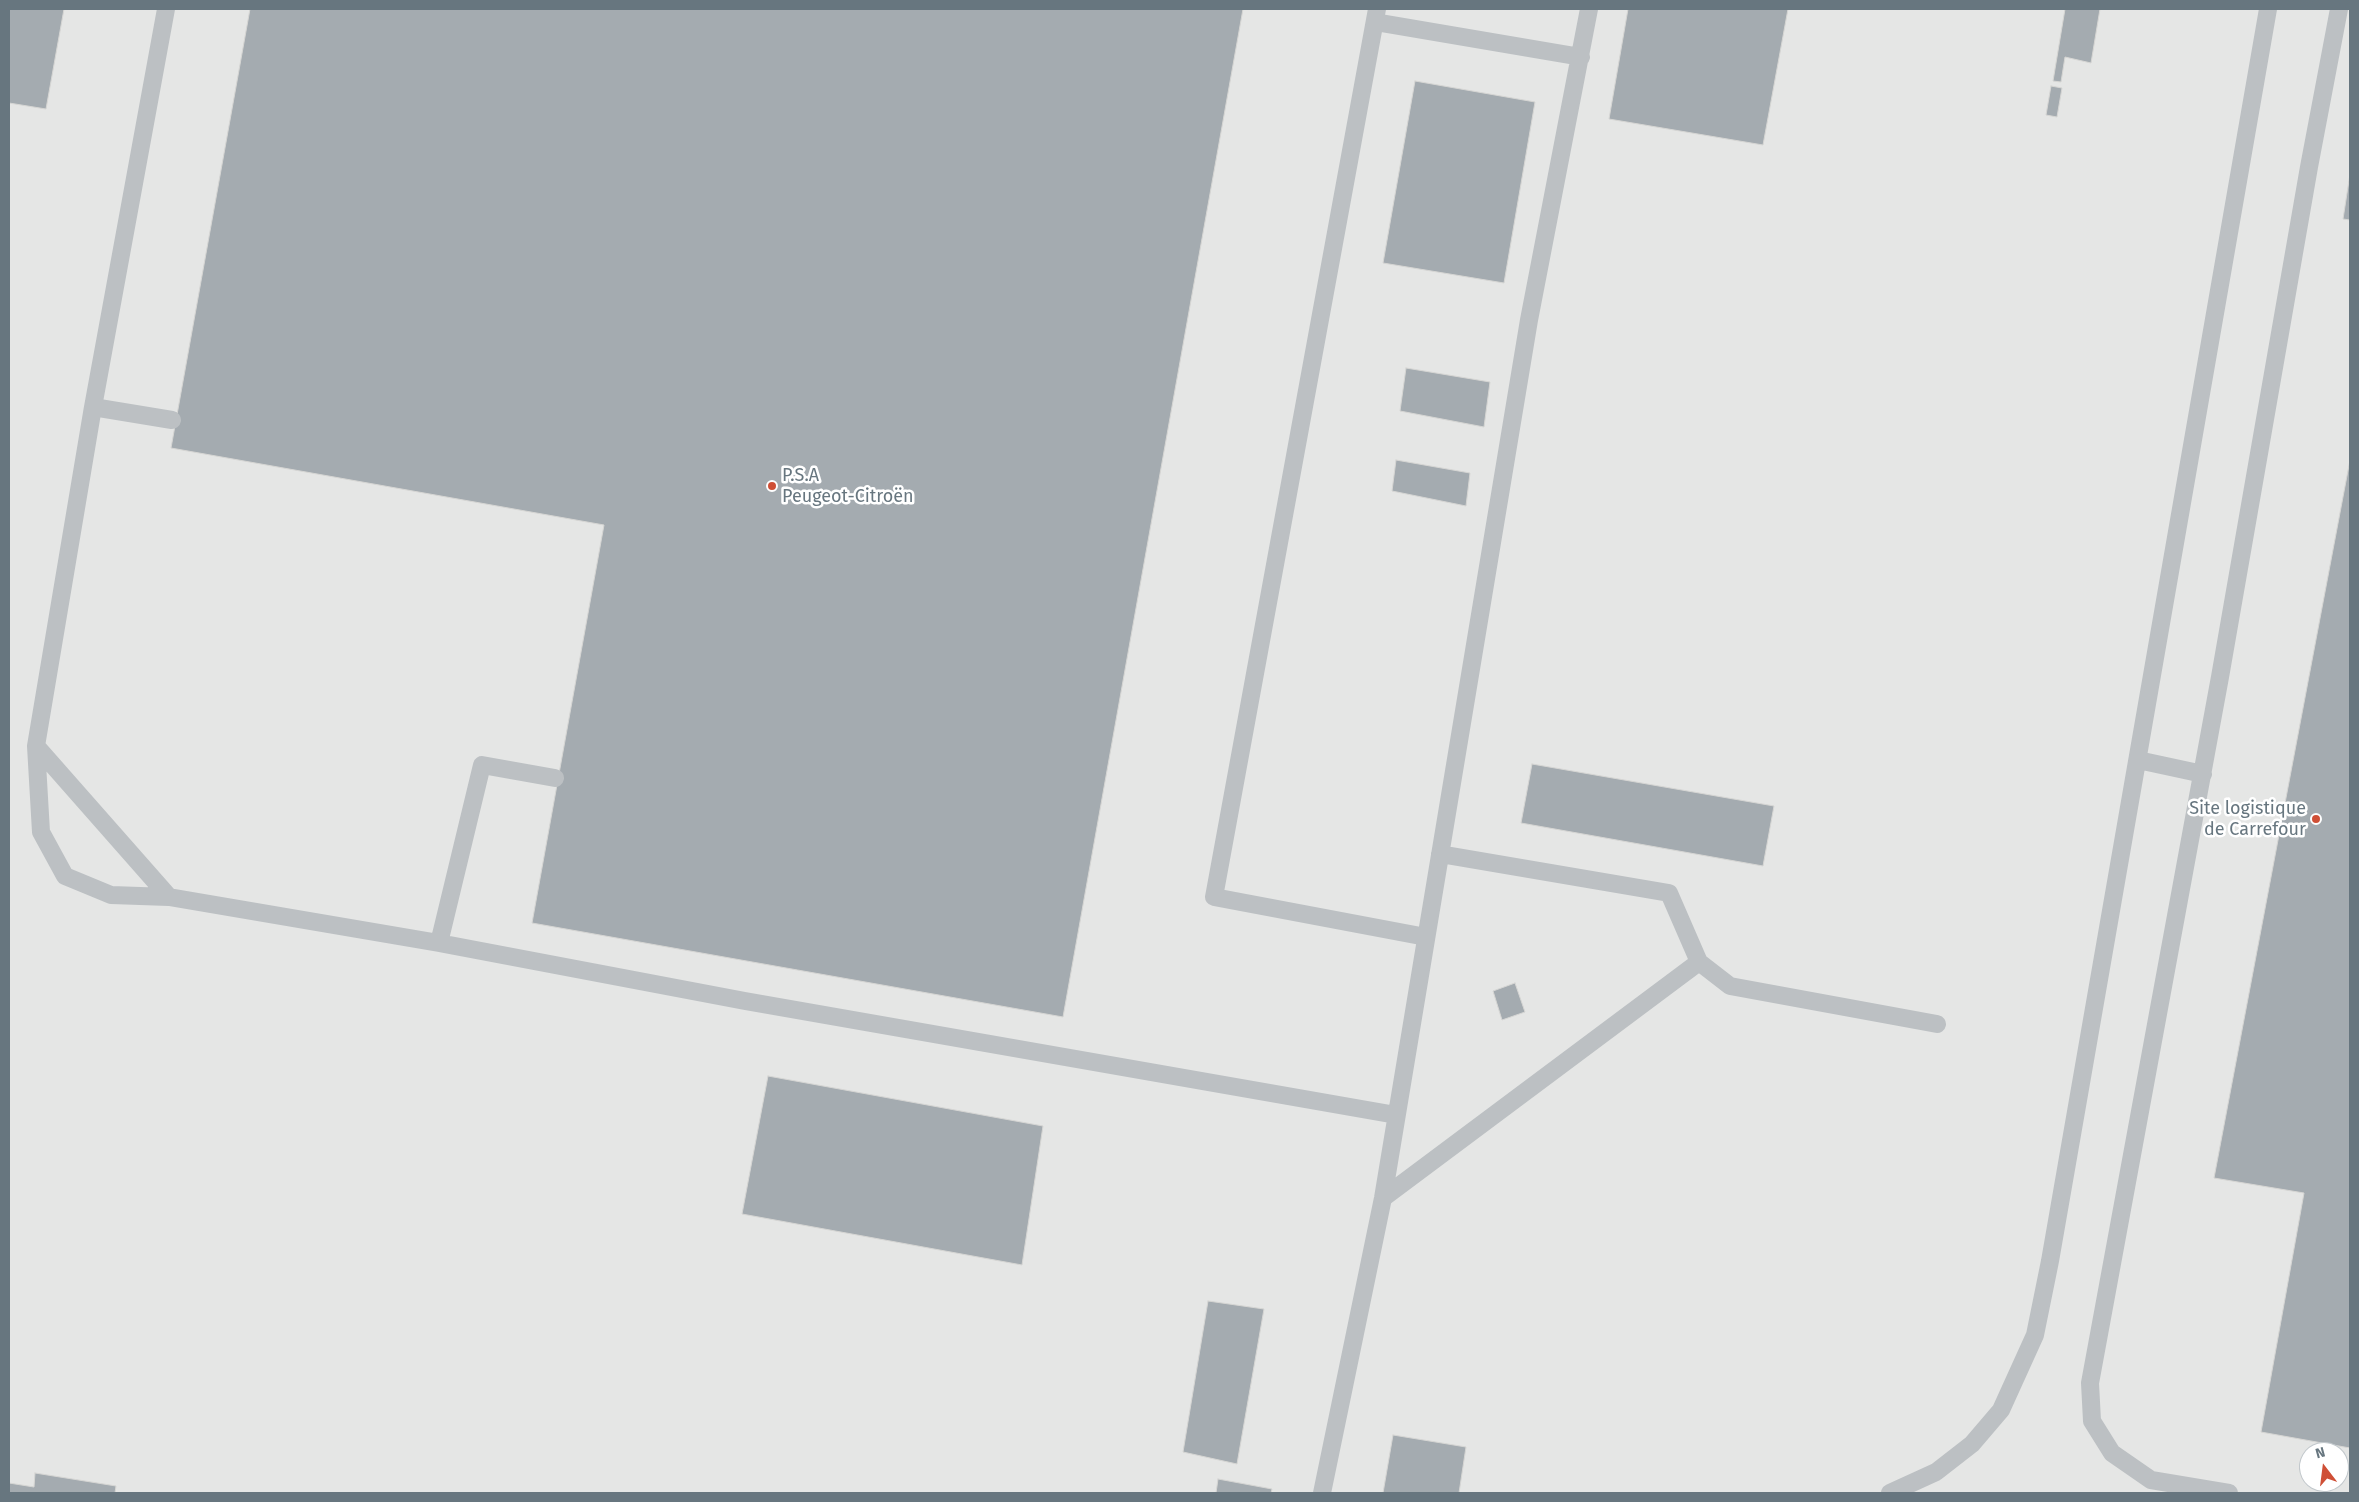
<!DOCTYPE html>
<meta charset="utf-8">
<style>
body{margin:0}
#map{position:relative;width:2359px;height:1502px;overflow:hidden;background:#f5f4f1;font-family:"Fira Sans",sans-serif}
canvas{display:block}
.frame{position:absolute;inset:0;border:10px solid #67767f;pointer-events:none}
.north{position:absolute;left:2299px;top:1442px;width:50px;height:50px;box-sizing:border-box;background:#fff;border:1px solid #c2c8cc;border-radius:50%;rotate:345deg;font-size:14px;font-weight:700;line-height:20px;text-align:center;color:#67767f}
.north::after{content:'';display:block;margin:auto;width:18px;height:22px;background:#cf4f36;clip-path:polygon(50% 0,100% 100%,50% 72%,0 100%)}
</style>
<div id="map">
<canvas width="2359" height="1502"></canvas>
<div class="frame"></div>
<div class="north">N</div>
</div>
<script>
const context = document.querySelector('canvas').getContext('2d');
context.lineJoin = 'round';
function fill(path, color) {
  context.fillStyle = color;
  context.fill(path, 'evenodd');
}
function toPath(rows) {
  const path = new Path2D();
  for (const r of rows) {
    path.moveTo(r[0], r[1]);
    for (let i = 2; i < r.length; i += 2) path.lineTo(r[i], r[i + 1]);
  }
  return path;
}
function trace(path, color, width, dash) {
  context.strokeStyle = color;
  context.lineWidth = width;
  context.lineCap = dash ? 'butt' : 'round';
  context.setLineDash(dash || []);
  context.stroke(path);
}
function drawText(font, color, halo, rows, align = 'center') {
  context.font = font + ' "Fira Sans",sans-serif';
  context.lineWidth = 5;
  context.setLineDash([]);
  context.textBaseline = 'middle';
  context.strokeStyle = halo;
  context.fillStyle = color;
  for (const [text, x, y, turn = 0] of rows) {
    context.save();
    context.translate(x, y);
    context.rotate((+turn || 0) * Math.PI / 180);
    context.textAlign = isNaN(turn) ? turn : align;
    if (halo) context.strokeText(text, 0, 0);
    context.fillText(text, 0, 0);
    context.restore();
  }
}
fill(toPath([
 [9,9,2350,9,2350,1493,9,1493],
 [2309,1452,2339,1452,2339,1482,2309,1482]
]), '#e5e6e5');
const building = toPath([
 [9,9,64,9,46,109,9,103,9,9],
 [250,9,1243,9,1063,1017,532,923,604,525,171,448,250,9],
 [1628,9,1788,9,1763,145,1609,119,1628,9],
 [2065,9,2100,9,2091,63,2065,57,2061,82,2053,81,2065,9],
 [1415,81,1535,102,1504,283,1383,263,1415,81],
 [2051,86,2062,88,2057,117,2046,115,2051,86],
 [2350,174,2350,220,2343,219,2350,174],
 [1406,368,1490,382,1484,427,1400,411,1406,368],
 [1396,460,1470,473,1466,506,1392,491,1396,460],
 [2350,460,2350,1448,2261,1432,2304,1193,2214,1178,2350,460],
 [1532,764,1774,806,1763,866,1521,823,1532,764],
 [1515,983,1525,1012,1502,1020,1493,991,1515,983],
 [768,1076,1043,1126,1022,1265,742,1214,768,1076],
 [1208,1301,1264,1309,1237,1464,1183,1452,1208,1301],
 [1393,1435,1466,1447,1459,1493,1383,1493,1393,1435],
 [35,1473,116,1486,115,1493,9,1493,9,1483,34,1487,35,1473],
 [1218,1479,1272,1489,1271,1493,1216,1493,1218,1479]
]);
fill(building, '#a4abb0');
trace(building, '#d6d6d4', 1);
trace(toPath([
 [1377,9,1214,897,1426,937],
 [1375,22,1581,57],
 [93,407,166,9],
 [172,420,93,407,36,746,169,897,439,943],
 [36,746,41,832,65,876,111,895,169,897],
 [2138,760,2203,774],
 [555,778,482,765,439,943,745,1001,1396,1115],
 [1440,854,1669,893,1699,962],
 [1383,1198,1699,962,1730,986,1937,1024],
 [1322,1493,1383,1198,1529,320,1589,9],
 [1890,1493,1936,1472,1972,1444,2001,1410,2035,1335,2050,1261,2268,9],
 [2229,1493,2151,1480,2112,1453,2092,1421,2090,1383,2220,677,2309,167,2339,9]
]), '#bcc0c3', 18);
for (const [x, y, r, color] of [
 [772,486,5,"#cf4f36"],
 [2316,819,5,"#cf4f36"]
]) {
  const dot = new Path2D();
  dot.arc(x, y, r, 0, 2 * Math.PI);
  context.fillStyle = color;
  context.fill(dot);
  trace(dot, '#fff', 2);
}
drawText('18px', '#67767f', '#fff', [
 ["P.S.A",782,476],
 ["Peugeot-Citroën",782,497],
 ["Site logistique",2306,809,"right"],
 ["de Carrefour",2306,830,"right"]
], 'left');
</script>
